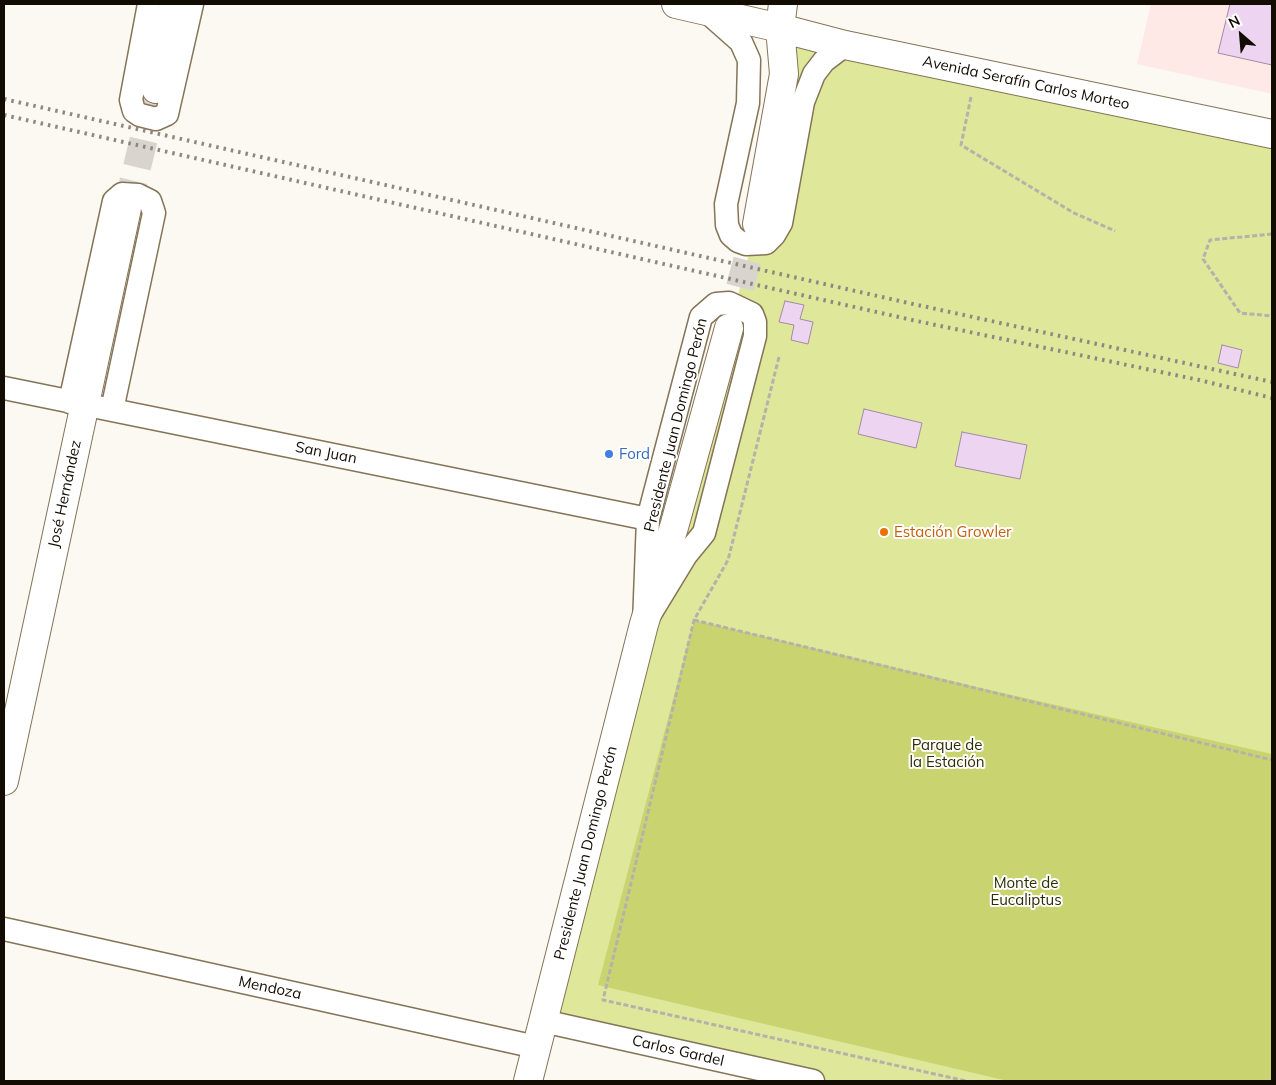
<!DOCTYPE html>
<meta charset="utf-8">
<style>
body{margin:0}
#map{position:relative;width:1276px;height:1085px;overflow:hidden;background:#fcf8f2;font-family:Mulish,sans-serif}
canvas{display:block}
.frame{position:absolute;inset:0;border:5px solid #120c03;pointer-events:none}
.north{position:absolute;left:1216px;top:10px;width:50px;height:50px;-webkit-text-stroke:4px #fff;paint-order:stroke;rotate:333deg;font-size:14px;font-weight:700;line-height:20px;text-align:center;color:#120c03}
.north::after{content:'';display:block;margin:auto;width:18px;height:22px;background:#120c03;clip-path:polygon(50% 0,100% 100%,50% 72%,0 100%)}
</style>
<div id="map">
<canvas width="1276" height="1085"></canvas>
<div class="frame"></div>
<div class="north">N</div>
</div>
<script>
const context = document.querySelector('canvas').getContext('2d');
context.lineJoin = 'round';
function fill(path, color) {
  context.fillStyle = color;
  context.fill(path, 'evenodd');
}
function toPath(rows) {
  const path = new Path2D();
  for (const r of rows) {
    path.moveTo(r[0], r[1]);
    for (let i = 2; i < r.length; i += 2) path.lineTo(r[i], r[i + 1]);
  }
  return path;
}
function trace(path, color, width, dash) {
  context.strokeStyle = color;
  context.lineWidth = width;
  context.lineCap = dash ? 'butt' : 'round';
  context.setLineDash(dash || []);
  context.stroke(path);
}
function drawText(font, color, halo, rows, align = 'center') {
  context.font = font + ' Mulish,sans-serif';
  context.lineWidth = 4;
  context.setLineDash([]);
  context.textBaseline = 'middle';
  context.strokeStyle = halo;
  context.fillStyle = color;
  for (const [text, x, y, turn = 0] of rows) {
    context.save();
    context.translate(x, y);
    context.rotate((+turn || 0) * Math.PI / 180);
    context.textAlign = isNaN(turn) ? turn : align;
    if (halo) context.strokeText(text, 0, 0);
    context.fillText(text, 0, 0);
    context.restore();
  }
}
fill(toPath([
 [1151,4,1272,4,1272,94,1137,64]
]), '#ffe9e6');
fill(toPath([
 [780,28,1272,134,1272,1081,813,1081,543,1021,757,224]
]), '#dee79a');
fill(toPath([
 [694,620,985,689,1272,754,1272,1081,1008,1081,598,985]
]), '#c9d470');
const building = toPath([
 [1230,4,1272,4,1272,65,1218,53,1230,4],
 [785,301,804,305,800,319,813,322,808,344,791,340,794,325,779,322,785,301],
 [1222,345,1242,350,1238,368,1218,363,1222,345],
 [864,409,922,423,916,448,858,434,864,409],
 [962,432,1027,445,1020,479,955,466,962,432]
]);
fill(building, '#edd4f1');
trace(building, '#a38ba6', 1);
trace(toPath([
 [127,208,156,89],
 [729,328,757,224]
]), '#d9d5ce', 28, [28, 14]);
const minor = toPath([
 [149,4,131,100,134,111,140,115,156,119,167,114,192,4],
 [706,11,741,42,749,60,748,103,726,204,727,225,731,235,738,241,746,244,766,243,774,235,781,223,803,102,814,74,824,61,845,45],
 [729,303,752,314,755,322,755,336,704,533,686,555,644,624,648,519,701,317,716,304,729,303],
 [4,388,648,519],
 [70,402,114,201,122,194,138,195,150,201,154,213,112,410],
 [4,929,536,1047],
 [543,1021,813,1081]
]);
const tertiary = toPath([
 [780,28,783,4]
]);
const secondary = toPath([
 [676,4,780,28,845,45,1272,134],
 [156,89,174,4],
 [757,224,784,74,780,28],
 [4,781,127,208],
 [528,1081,644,624,674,527,729,328]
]);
trace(minor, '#857457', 25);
trace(tertiary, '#857457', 30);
trace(secondary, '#857457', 30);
trace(toPath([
 [971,97,961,145,1074,213,1115,231],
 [1272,234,1210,240,1203,259,1240,313,1272,316],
 [779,357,728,560,694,620,603,1000,966,1081],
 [694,620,1272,760]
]), '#b6b1aa', 3, [5, 2.5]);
trace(minor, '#fff', 22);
trace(tertiary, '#fff', 28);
trace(secondary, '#fff', 28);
trace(toPath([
 [4,99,913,304,1272,382],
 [4,115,912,320,1199,380,1272,398]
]), '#8d8881', 4, [2.5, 5]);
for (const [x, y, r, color] of [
 [609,454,5,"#3f7fe0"],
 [884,532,5,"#e8710a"]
]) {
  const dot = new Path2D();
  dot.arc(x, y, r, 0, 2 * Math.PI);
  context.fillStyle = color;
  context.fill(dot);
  trace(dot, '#fff', 2);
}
drawText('15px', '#120c03', '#fff', [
 ["Avenida Serafín Carlos Morteo",1026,83,12],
 ["Presidente Juan Domingo Perón",676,425,-76],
 ["San Juan",326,453,11],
 ["José Hernández",65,494,-78],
 ["Presidente Juan Domingo Perón",586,853,-76],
 ["Mendoza",270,988,12],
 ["Carlos Gardel",678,1051,13]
]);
drawText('15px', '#366cbe', '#fff', [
 ["Ford",619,454]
], 'left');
drawText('15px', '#c56008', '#fff', [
 ["Estación Growler",894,532]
], 'left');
drawText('15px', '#2c2f04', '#fff', [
 ["Parque de",947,745],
 ["la Estación",947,762],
 ["Monte de",1026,883],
 ["Eucaliptus",1026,900]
]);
</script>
